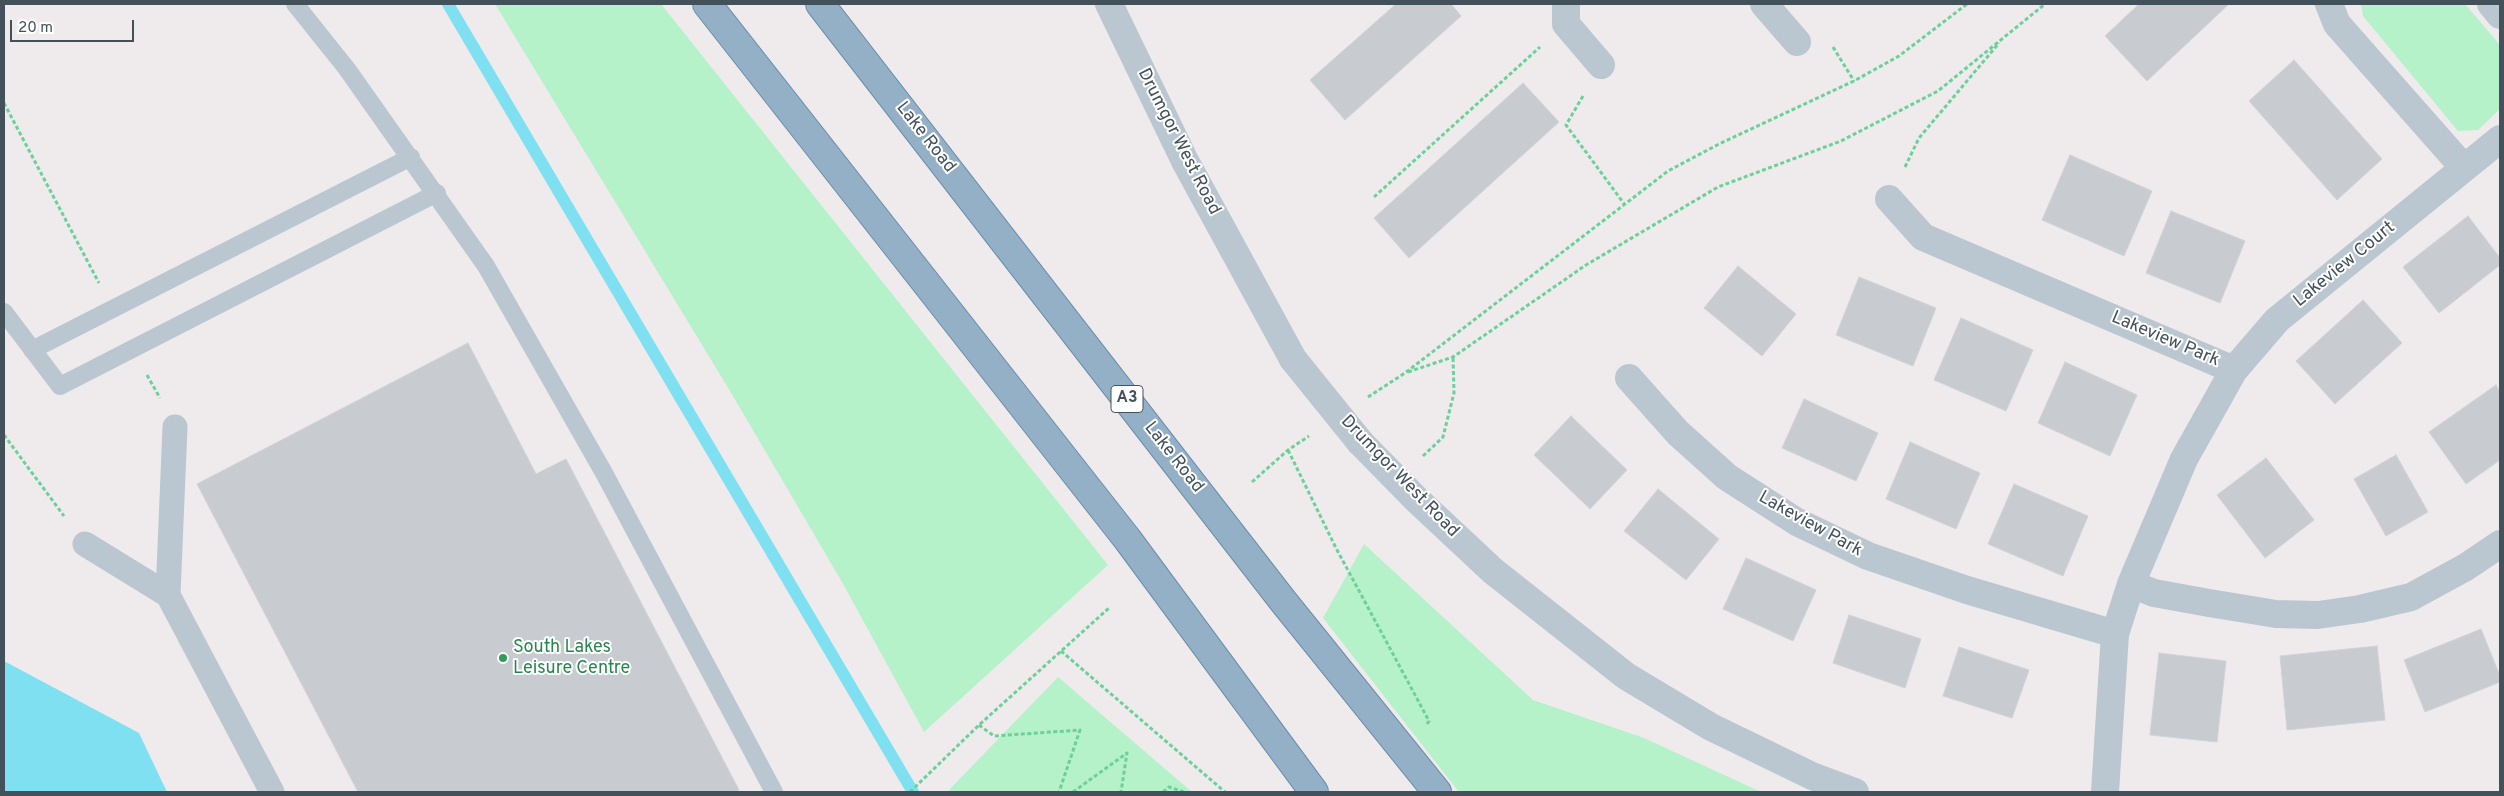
<!DOCTYPE html>
<style>
body{margin:0}
#map{position:relative;width:2504px;height:796px;overflow:hidden;background:#efebec;font-family:Overpass,sans-serif}
canvas{display:block}
.frame{position:absolute;inset:0;border:5px solid #43515a;pointer-events:none}
.scale{position:absolute;left:10px;top:20px;width:124px;height:22px;box-sizing:border-box;border:2px solid #43515a;border-top:0;padding-left:6px;font-size:15px;line-height:18px;white-space:nowrap;color:#43515a;-webkit-text-stroke:4px #fff;paint-order:stroke}
</style>
<div id="map">
<canvas width="2504" height="796"></canvas>
<div class="frame"></div>
<div class="scale">20 m</div>
</div>
<script>
const context = document.querySelector('canvas').getContext('2d');
context.lineJoin = 'round';
function fill(path, color) {
  context.fillStyle = color;
  context.fill(path, 'evenodd');
}
function toPath(rows) {
  const path = new Path2D();
  for (const r of rows) {
    path.moveTo(r[0], r[1]);
    for (let i = 2; i < r.length; i += 2) path.lineTo(r[i], r[i + 1]);
  }
  return path;
}
function trace(path, color, width, dash) {
  context.strokeStyle = color;
  context.lineWidth = width;
  context.lineCap = dash ? 'butt' : 'round';
  context.setLineDash(dash || []);
  context.stroke(path);
}
function drawText(font, color, halo, rows, align = 'center') {
  context.font = font + ' Overpass,sans-serif';
  context.lineWidth = 4;
  context.setLineDash([]);
  context.textBaseline = 'middle';
  context.strokeStyle = halo;
  context.fillStyle = color;
  for (const [text, x, y, turn = 0] of rows) {
    context.save();
    context.translate(x, y);
    context.rotate((+turn || 0) * Math.PI / 180);
    context.textAlign = isNaN(turn) ? turn : align;
    if (halo) context.strokeText(text, 0, 0);
    context.fillText(text, 0, 0);
    context.restore();
  }
}
fill(toPath([
 [495,4,661,4,1108,565,924,732,842,582,730,391],
 [2361,4,2465,4,2500,45,2500,109,2478,130,2458,131,2363,16],
 [1364,544,1533,700,1644,738,1761,792,1459,792,1323,618],
 [1058,677,1192,792,950,792,949,790]
]), '#b5f1c9');
fill(toPath([
 [4,661,139,733,167,792,4,792]
]), '#7fe0f2');
trace(toPath([
 [448,4,913,792]
]), '#7fe0f2', 12);
const building = toPath([
 [1396,4,1451,4,1461,16,1345,120,1310,80,1396,4],
 [2139,4,2229,4,2147,81,2105,36,2139,4],
 [2294,60,2382,159,2337,200,2249,101,2294,60],
 [1523,83,1559,122,1409,258,1374,218,1523,83],
 [2070,155,2152,191,2124,256,2042,220,2070,155],
 [2171,211,2245,241,2220,303,2146,273,2171,211],
 [2468,216,2500,258,2500,265,2439,313,2403,267,2468,216],
 [1738,266,1796,314,1762,356,1704,308,1738,266],
 [1859,277,1936,308,1913,366,1836,335,1859,277],
 [2363,300,2402,343,2335,404,2296,361,2363,300],
 [1961,318,2033,350,2006,411,1934,380,1961,318],
 [468,343,536,474,566,459,739,790,735,792,358,792,197,484,468,343],
 [2065,362,2137,395,2110,456,2038,423,2065,362],
 [2496,385,2500,392,2500,460,2466,484,2429,432,2496,385],
 [1804,399,1878,433,1856,481,1782,448,1804,399],
 [1571,416,1627,470,1590,509,1534,455,1571,416],
 [1910,442,1980,473,1956,529,1886,499,1910,442],
 [2396,455,2428,512,2386,536,2354,479,2396,455],
 [2266,458,2314,520,2265,558,2217,495,2266,458],
 [2014,484,2088,516,2063,576,1988,544,2014,484],
 [1658,489,1719,539,1686,580,1624,531,1658,489],
 [1746,558,1816,590,1793,641,1723,609,1746,558],
 [1849,615,1921,639,1905,688,1833,663,1849,615],
 [2481,629,2500,676,2500,682,2425,712,2404,660,2481,629],
 [2377,646,2385,720,2287,730,2280,656,2377,646],
 [1959,647,2029,670,2012,718,1943,696,1959,647],
 [2159,653,2226,661,2217,742,2150,735,2159,653]
]);
fill(building, '#c8ccd1');
trace(building, '#cfd2d8', 1);
const trunk = toPath([
 [707,4,1128,540,1314,792],
 [820,4,1283,601,1437,792]
]);
trace(trunk, '#6a8dab', 30);
trace(toPath([
 [1833,47,1854,81],
 [1583,96,1566,125,1625,205],
 [4,103,99,283],
 [1905,167,1919,138,1999,43],
 [1374,197,1540,47],
 [1408,372,1453,357,1586,265,1718,187,1841,141,1938,91,2045,4],
 [147,375,160,398],
 [1368,397,1405,373,1668,171,1719,144,1854,81,1899,56,1967,4],
 [4,435,64,516],
 [1288,450,1336,548,1429,721,1427,724],
 [1423,456,1443,437,1454,393,1453,357],
 [1252,482,1288,450,1309,436],
 [1061,651,1225,792],
 [979,725,994,736,1080,730,1059,792],
 [910,792,979,725,1109,608],
 [1073,792,1127,753,1121,792],
 [1163,792,1169,787,1184,792]
]), '#6bd199', 3, [4, 2.5]);
trace(toPath([
 [295,4,347,69,486,266,604,473,774,792],
 [4,312,60,386,437,193],
 [32,350,411,157]
]), '#bbc7d0', 18);
trace(toPath([
 [85,544,168,595,272,792],
 [168,595,175,427]
]), '#bbc7d0', 25);
trace(toPath([
 [1566,4,1566,24,1601,65],
 [1764,4,1797,42],
 [2329,4,2337,24,2464,168],
 [2491,4,2500,15],
 [1889,199,1923,237,2234,370],
 [1629,378,1678,433,1727,477,1797,522,1868,556,1967,590,2115,634,2105,792],
 [2131,584,2154,593,2209,603,2276,614,2318,615,2360,609,2411,597,2466,567,2500,544],
 [2115,634,2131,584,2184,459,2234,370,2277,320,2500,139]
]), '#bbc7d0', 28);
trace(toPath([
 [1109,4,1185,161,1293,359],
 [1360,442,1416,499,1493,571,1626,676,1711,727,1812,776,1855,792]
]), '#bbc7d0', 28);
trace(trunk, '#94b0c6', 28);
trace(toPath([
 [1293,359,1360,442]
]), '#bbc7d0', 28);
for (const [x, y, r, color] of [
 [503,658,5,"#2e9e5b"]
]) {
  const dot = new Path2D();
  dot.arc(x, y, r, 0, 2 * Math.PI);
  context.fillStyle = color;
  context.fill(dot);
  trace(dot, '#fff', 2);
}
for (const [x, y, w] of [
 [1127,399,32]
]) {
  const box = new Path2D();
  box.roundRect(x - w / 2, y - 13.5, w, 27, 4);
  context.fillStyle = '#fff';
  context.fill(box);
  trace(box, '#43515a', 1);
}
drawText('bold 16px', '#43515a', null, [
 ["A3",1127,399]
]);
drawText('18px', '#43515a', '#fff', [
 ["Lake Road",925,138,52],
 ["Drumgor West Road",1178,142,63],
 ["Lakeview Court",2345,265,-39],
 ["Lakeview Park",2165,340,23],
 ["Lake Road",1173,458,52],
 ["Drumgor West Road",1399,477,46],
 ["Lakeview Park",1810,525,29]
]);
drawText('18px', '#27864d', '#fff', [
 ["South Lakes",513,648],
 ["Leisure Centre",513,669]
], 'left');
</script>
